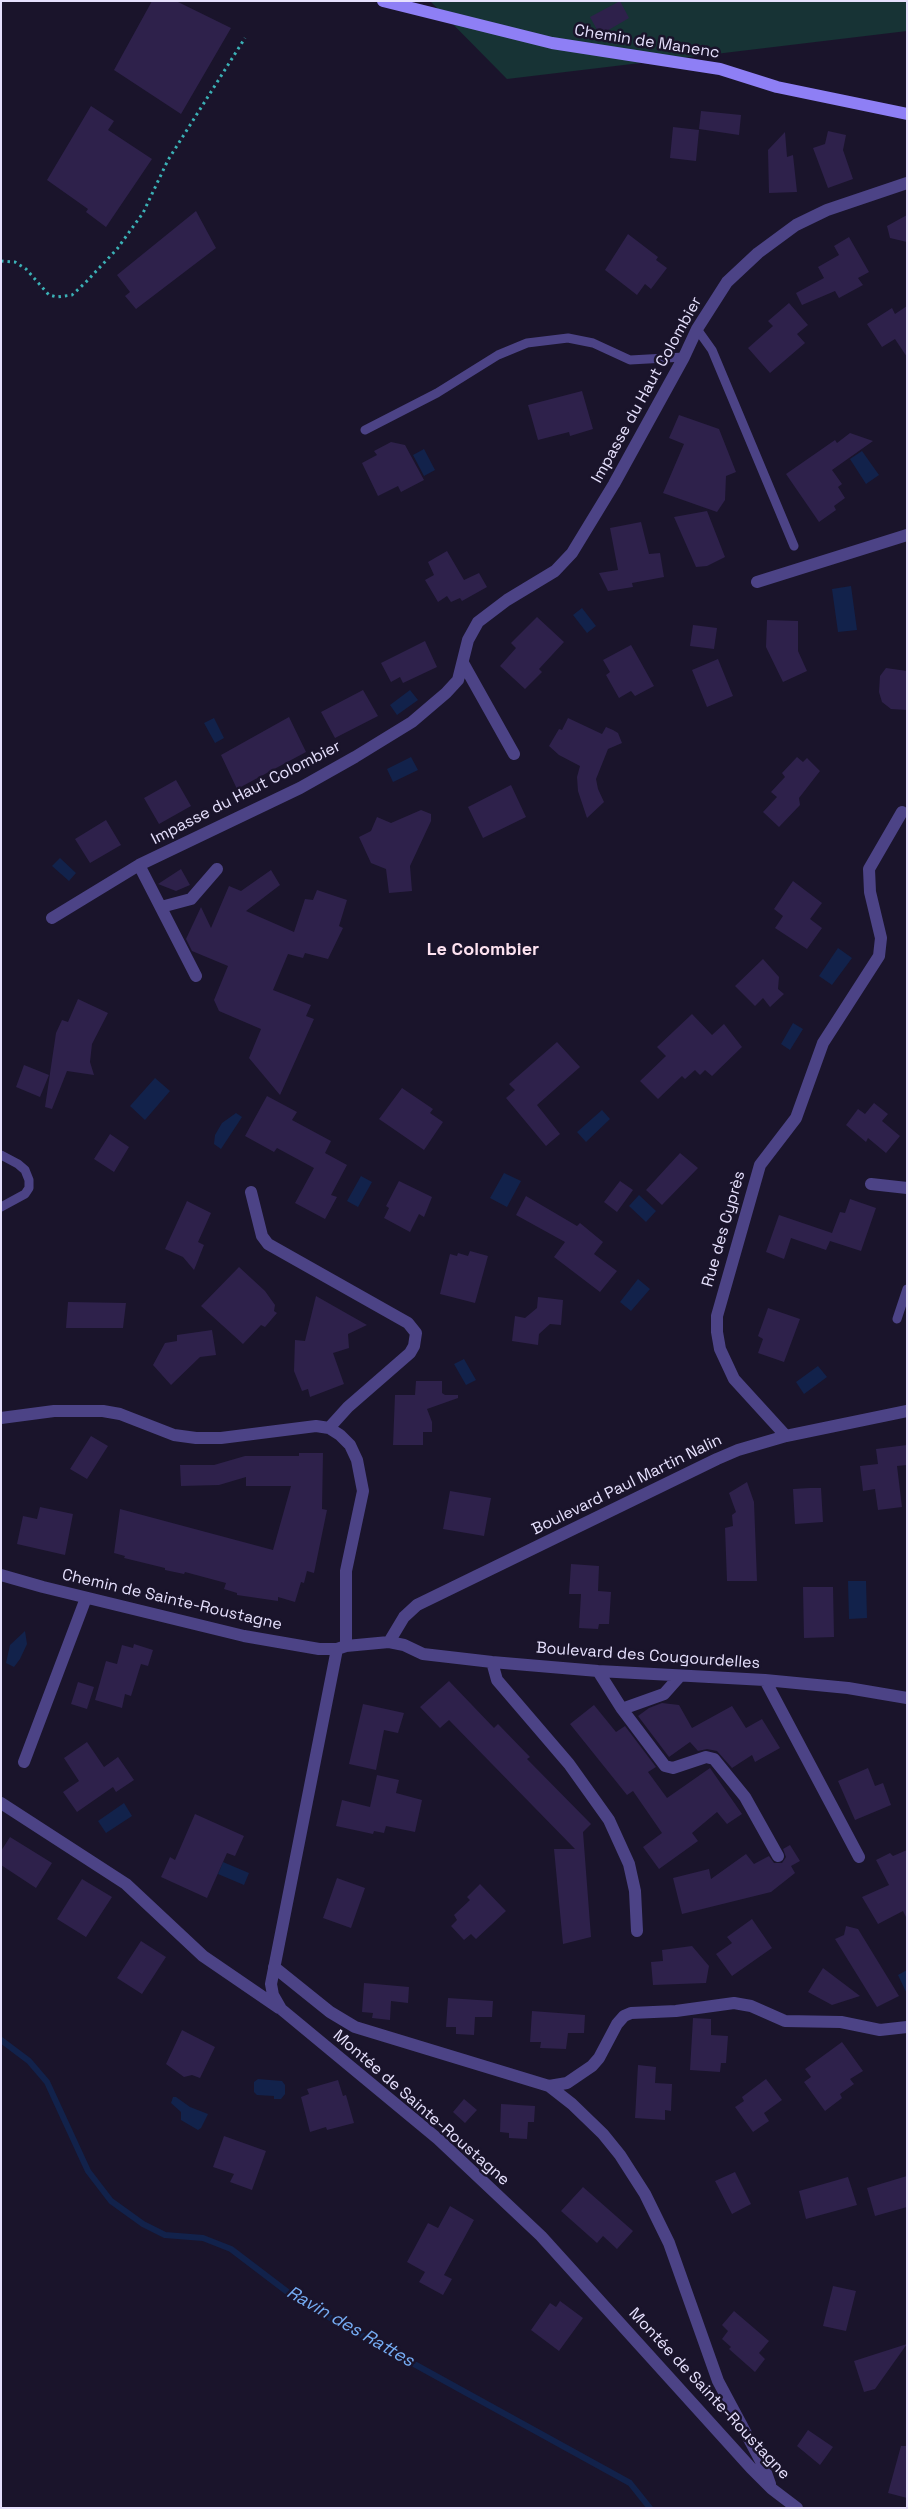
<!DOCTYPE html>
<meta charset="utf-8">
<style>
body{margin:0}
#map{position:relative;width:908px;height:2509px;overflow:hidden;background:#1a142b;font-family:"Space Grotesk",sans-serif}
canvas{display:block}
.frame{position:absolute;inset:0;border:2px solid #e6e0fd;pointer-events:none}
</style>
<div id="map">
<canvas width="908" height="2509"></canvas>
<div class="frame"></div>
</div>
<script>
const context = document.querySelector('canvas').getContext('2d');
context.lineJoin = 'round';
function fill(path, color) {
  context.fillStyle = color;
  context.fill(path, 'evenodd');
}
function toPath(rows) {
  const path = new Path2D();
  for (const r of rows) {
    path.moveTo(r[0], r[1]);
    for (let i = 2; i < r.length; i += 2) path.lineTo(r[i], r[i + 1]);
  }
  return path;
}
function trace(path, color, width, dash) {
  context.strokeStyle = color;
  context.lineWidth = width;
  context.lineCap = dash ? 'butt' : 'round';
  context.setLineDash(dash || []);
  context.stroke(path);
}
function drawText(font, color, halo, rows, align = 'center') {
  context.font = font + ' "Space Grotesk",sans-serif';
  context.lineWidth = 5;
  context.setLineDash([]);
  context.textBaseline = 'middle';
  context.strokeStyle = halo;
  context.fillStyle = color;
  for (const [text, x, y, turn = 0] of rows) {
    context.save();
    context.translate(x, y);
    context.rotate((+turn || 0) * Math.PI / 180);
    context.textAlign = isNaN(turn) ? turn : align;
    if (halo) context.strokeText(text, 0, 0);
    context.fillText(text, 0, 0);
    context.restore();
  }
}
fill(toPath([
 [430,1,907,1,907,31,507,79]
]), '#173335');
fill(toPath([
 [424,449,435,470,424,476,413,455],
 [862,451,879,475,866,484,850,459],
 [851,586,857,630,838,632,832,589],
 [582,608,596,626,587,633,573,615],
 [410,690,418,700,397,715,390,705],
 [214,718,224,738,215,743,204,723],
 [411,757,418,770,393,782,387,769],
 [60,858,76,873,69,881,52,866],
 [838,948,852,958,832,985,819,976],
 [793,1023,803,1029,790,1050,781,1044],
 [155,1078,170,1091,145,1120,130,1106],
 [602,1110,610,1119,586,1142,577,1132],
 [236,1113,242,1117,221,1149,214,1144,215,1135,222,1123],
 [504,1173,521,1181,507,1207,490,1198],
 [361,1176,372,1182,358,1207,347,1201],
 [639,1195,656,1211,646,1222,629,1206],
 [638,1279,650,1289,631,1311,620,1302],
 [464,1359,476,1380,466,1385,454,1364],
 [818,1366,827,1377,804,1394,796,1382],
 [848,1581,866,1581,867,1618,849,1619],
 [25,1631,27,1644,20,1659,14,1667,6,1663,10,1645],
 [124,1803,132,1816,106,1833,98,1821],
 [223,1862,249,1873,244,1885,218,1874],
 [907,1970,907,1994,898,1975],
 [258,2079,282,2081,285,2085,285,2094,281,2099,274,2099,274,2096,257,2095,254,2092,254,2082],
 [173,2097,176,2097,190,2107,208,2114,201,2128,198,2130,181,2120,181,2112,171,2103]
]), '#12224b');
trace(toPath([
 [1,2040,29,2061,47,2082,88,2171,111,2201,143,2224,165,2235,203,2238,231,2249,298,2300,630,2483,650,2508]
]), '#12224b', 6);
fill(toPath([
 [152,1,176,1,231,28,181,114,114,70],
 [620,1,629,18,600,35,590,17],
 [91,106,114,121,108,130,152,159,106,227,86,212,88,209,47,180],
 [701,111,741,115,739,135,699,129],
 [673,127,699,130,696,161,670,158],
 [828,131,846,135,843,150,853,179,828,188,813,148,825,144],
 [785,132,787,157,793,155,797,192,769,193,768,150],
 [196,211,216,248,136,309,125,296,130,292,117,275],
 [907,215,907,242,890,238,887,226],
 [628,234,658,257,656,260,667,268,651,289,645,284,637,295,605,270],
 [849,237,869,272,858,278,863,285,839,298,835,291,802,305,796,293,824,278,818,267,839,255,834,246],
 [789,303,808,325,797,334,805,343,770,373,748,348,773,326,768,321],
 [907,306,907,357,895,339,882,347,867,324,892,308,895,314],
 [582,391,593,429,570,436,569,432,538,440,528,405],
 [679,415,719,429,736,472,726,476,725,500,717,512,663,493,684,444,669,438],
 [850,433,873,441,832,470,842,484,838,487,845,498,834,506,836,510,819,522,786,474,835,440,837,443],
 [391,442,405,445,424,480,401,492,398,486,378,496,362,463,377,455,374,451],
 [707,511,725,557,707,566,696,567,674,517],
 [641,522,649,554,660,553,664,577,632,583,633,587,608,591,599,573,618,570,610,528],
 [447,551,464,580,479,573,487,587,462,601,460,598,451,602,447,596,438,602,425,580,434,575,428,562],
 [537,617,564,642,539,669,542,672,525,689,500,666,516,648,511,643],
 [767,620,798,621,798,651,807,671,783,682,766,647],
 [693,625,717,628,714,649,690,646],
 [425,641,437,667,403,683,400,677,391,682,381,663],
 [631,645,654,686,635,696,631,691,619,698,606,675,610,672,603,660],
 [718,659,733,696,707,707,692,670],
 [886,668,907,671,907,710,891,709,882,702,879,692,880,676],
 [363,690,378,716,335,738,321,712],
 [289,717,306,752,237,789,221,755],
 [568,718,602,734,606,727,613,730,618,733,622,743,608,749,596,779,598,789,604,802,587,818,578,791,577,777,580,766,559,755,549,746,559,729,562,730],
 [797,757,803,762,807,758,820,771,799,798,800,805,779,827,763,812,777,797,771,792,785,777,782,773],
 [176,780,191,806,159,824,144,798],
 [511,785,526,817,483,838,468,807],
 [421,810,431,814,431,821,410,866,412,891,389,893,386,869,371,863,359,837,371,831,377,817,391,823],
 [106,820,121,845,90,863,75,839],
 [181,869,190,885,176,891,158,884],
 [271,870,280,885,246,911,294,932,305,899,313,900,317,890,347,900,339,926,343,928,328,959,305,953,303,958,288,954,273,990,311,1005,306,1016,314,1019,280,1095,249,1058,261,1029,219,1011,214,1000,228,966,192,951,186,939,201,907,211,928,229,886,241,891],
 [793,881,822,903,810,919,822,928,807,949,775,928,783,916,774,909],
 [763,959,779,977,778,989,784,994,770,1007,763,998,755,1006,735,986],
 [78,999,108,1013,92,1044,90,1062,94,1075,67,1071,52,1109,45,1107,56,1033,62,1020,68,1022],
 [692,1014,712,1035,724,1024,742,1047,712,1076,705,1070,700,1075,695,1070,685,1079,682,1076,658,1099,640,1081,666,1056,657,1047],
 [557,1042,580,1067,537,1105,560,1134,546,1146,506,1098,515,1090,509,1084],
 [24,1065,49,1075,40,1097,16,1087],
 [402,1088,433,1109,430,1113,443,1122,424,1150,379,1119],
 [267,1096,297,1112,292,1120,331,1141,325,1153,347,1165,331,1195,337,1197,325,1219,295,1203,314,1168,277,1148,274,1152,245,1136],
 [874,1103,888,1114,882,1121,900,1136,886,1153,868,1138,866,1142,846,1125,858,1109,865,1114],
 [110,1134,129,1147,114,1172,94,1159],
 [680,1153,698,1168,662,1205,646,1190],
 [399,1181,432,1197,424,1217,419,1214,410,1232,384,1218,389,1208,386,1206],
 [620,1181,633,1190,617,1212,604,1202],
 [526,1196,577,1226,580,1223,603,1242,594,1254,617,1271,600,1292,554,1257,565,1242,516,1215],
 [850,1199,876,1208,861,1251,830,1241,826,1250,791,1238,784,1259,766,1252,779,1215,832,1233,840,1212,845,1213],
 [187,1201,211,1213,198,1242,204,1245,194,1270,183,1257,165,1249],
 [470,1251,488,1256,475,1303,440,1294,450,1254,457,1256,458,1253,468,1256],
 [239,1267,265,1291,275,1305,274,1311,277,1313,265,1327,261,1325,243,1344,201,1306],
 [316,1296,367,1325,348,1334,349,1348,333,1353,344,1384,310,1397,308,1389,302,1391,294,1371,295,1340,305,1341],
 [538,1297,563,1300,561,1325,550,1324,539,1334,538,1345,512,1341,515,1316,525,1318,537,1308],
 [68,1302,126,1303,123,1328,66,1328],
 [768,1308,800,1319,784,1362,758,1353,763,1339,758,1336],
 [212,1330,216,1355,200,1357,171,1385,153,1365,165,1343,177,1341,177,1335],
 [416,1381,442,1381,442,1393,445,1395,458,1395,458,1398,427,1409,432,1422,432,1432,423,1432,423,1445,393,1445,395,1395,415,1395],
 [91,1436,108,1446,87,1479,70,1469],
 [907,1445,907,1465,897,1466,902,1507,878,1510,875,1489,863,1491,860,1466,878,1464,876,1449],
 [299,1453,323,1453,322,1509,327,1510,314,1573,307,1571,304,1583,301,1582,295,1602,278,1597,278,1601,237,1595,237,1593,224,1589,226,1583,185,1572,184,1574,165,1570,165,1568,124,1558,125,1556,114,1553,120,1509,273,1550,291,1486,246,1486,246,1477,219,1485,181,1486,180,1465,214,1465,245,1456,299,1456],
 [747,1482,754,1502,757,1581,727,1581,725,1528,733,1526,732,1515,736,1512,729,1493],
 [810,1488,821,1488,823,1522,795,1524,793,1489],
 [450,1491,491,1498,484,1536,443,1529],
 [40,1507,73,1514,65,1555,17,1544,23,1516,37,1519],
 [571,1564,599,1566,598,1591,611,1592,609,1624,599,1624,598,1629,579,1628,581,1594,569,1594],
 [803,1587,833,1587,834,1637,804,1638],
 [134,1644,153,1650,148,1666,141,1664,131,1696,125,1694,122,1708,95,1700,106,1661,117,1664,122,1645,133,1648],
 [449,1681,494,1728,498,1724,530,1757,527,1759,591,1824,583,1832,591,1937,563,1944,554,1849,575,1849,449,1720,440,1728,420,1707],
 [78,1682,94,1687,87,1709,71,1704],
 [662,1703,679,1705,692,1728,732,1706,746,1728,762,1719,780,1748,755,1762,752,1755,732,1768,717,1751,707,1749,698,1751,690,1742,669,1757,638,1716,649,1708],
 [363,1704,404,1713,398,1733,384,1730,376,1770,349,1764],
 [594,1705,616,1732,625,1726,656,1767,648,1772,667,1798,710,1768,742,1814,727,1824,717,1812,692,1833,698,1841,659,1869,643,1847,662,1833,633,1791,627,1795,570,1724],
 [87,1742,104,1767,118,1757,134,1780,116,1792,113,1787,77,1812,63,1792,79,1781,64,1758],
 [868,1768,875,1786,883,1783,891,1805,855,1820,838,1781],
 [377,1775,399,1780,396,1793,422,1800,415,1832,386,1826,384,1833,374,1831,373,1834,336,1826,342,1800,370,1807],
 [195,1814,244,1836,235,1856,227,1853,207,1898,161,1877,170,1857,175,1860],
 [10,1837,52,1863,36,1888,1,1865,1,1851],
 [790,1845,800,1861,791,1866,795,1873,771,1892,682,1914,673,1878,709,1869,711,1879,746,1854,754,1864,769,1856,774,1863,782,1863,786,1857,783,1849],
 [907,1850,907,1919,903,1911,878,1924,862,1897,889,1885,876,1860,890,1853,893,1856],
 [337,1878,365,1888,351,1928,323,1918],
 [82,1879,112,1897,86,1937,57,1919],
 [480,1884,506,1911,476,1939,471,1934,464,1940,451,1926,457,1920,454,1915,470,1900,467,1897],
 [752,1919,772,1948,732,1976,716,1954,732,1943,727,1937],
 [846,1926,858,1929,899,1996,877,2007,835,1939,844,1935],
 [141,1941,166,1957,142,1994,117,1978],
 [692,1946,709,1966,706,1983,653,1985,651,1962,663,1961,662,1950],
 [823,1968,860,1996,832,2005,808,1992],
 [364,1983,409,1987,408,2003,391,2001,390,2020,372,2018,373,2013,362,2012],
 [448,1998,493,2001,492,2017,475,2017,474,2035,456,2034,456,2027,446,2027],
 [532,2011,585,2015,584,2033,568,2033,566,2049,540,2048,541,2042,530,2042],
 [693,2018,711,2019,711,2035,728,2036,726,2063,721,2063,720,2072,690,2070],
 [182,2030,215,2047,200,2078,192,2075,184,2077,166,2064],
 [842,2042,863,2071,850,2079,854,2084,840,2094,842,2098,825,2111,804,2082,811,2077,805,2069],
 [638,2065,656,2067,655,2083,672,2084,671,2111,665,2110,665,2120,635,2118],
 [766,2079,782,2100,764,2113,769,2121,753,2132,735,2107,744,2101,742,2097],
 [338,2080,343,2096,346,2095,354,2123,327,2130,326,2127,310,2132,301,2097,309,2094,307,2089],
 [464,2099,477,2110,465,2123,453,2112],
 [501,2104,535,2106,534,2122,528,2122,527,2139,509,2138,509,2133,500,2132],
 [224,2136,266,2151,252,2190,230,2182,234,2174,213,2167],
 [735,2172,751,2204,732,2214,715,2181],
 [907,2176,907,2207,875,2216,867,2188],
 [848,2177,857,2205,806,2219,799,2191],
 [583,2187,633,2231,617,2249,603,2236,597,2243,561,2211],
 [450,2206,474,2220,444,2275,452,2279,443,2295,419,2282,425,2272,407,2262,428,2223,438,2228],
 [833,2286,856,2291,846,2331,823,2326],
 [560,2301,583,2318,559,2351,531,2330,550,2303,556,2307],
 [734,2311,769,2341,759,2353,765,2359,755,2372,729,2349,731,2347,722,2339,728,2331,722,2325],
 [907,2344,875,2389,864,2392,854,2361],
 [808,2430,833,2447,820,2465,797,2446],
 [901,2446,907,2446,907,2498,888,2493]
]), '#2e214b');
trace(toPath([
 [1,261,15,262,26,269,49,295,57,297,72,295,85,283,117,249,143,213,168,160,245,38]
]), '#3bb1b6', 3, [2.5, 4]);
trace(toPath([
 [697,329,712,350,794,546],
 [365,430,437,393,498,355,527,343,568,338,593,343,630,360,684,357],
 [1,1155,18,1164,25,1170,29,1180,29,1188,25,1194,1,1207],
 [897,1319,907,1289]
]), '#4c4386', 9);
trace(toPath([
 [757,582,907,535],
 [463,663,514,754],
 [139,865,196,976],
 [161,907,191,899,217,869],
 [52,918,139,865,300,788,355,757,412,722,446,693,458,680,468,640,478,622,507,600,555,571,572,553,614,484,684,357,697,329,727,282,758,253,796,225,827,210,907,183],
 [871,1184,907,1188],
 [251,1192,262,1236,268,1244,408,1323,416,1333,414,1346,410,1353,348,1407,329,1428],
 [1,1418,54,1411,103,1411,120,1414,174,1435,196,1438,221,1438,316,1426,329,1428,340,1435,350,1445,357,1460,363,1491,346,1571,346,1646],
 [786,1436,734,1379,720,1349,717,1332,717,1316,760,1165,796,1118,823,1043,879,956,881,938,870,892,869,869,902,812],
 [1,1575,43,1587,244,1636,319,1649,337,1649],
 [389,1642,404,1617,417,1605,717,1459,738,1450,786,1436,907,1411],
 [492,1662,497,1680,569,1764,609,1820,629,1864,635,1891,637,1931],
 [598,1671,622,1709,665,1766,673,1768,706,1757,714,1759,745,1797,778,1856],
 [765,1680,859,1857],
 [622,1709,664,1694,680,1676],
 [24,1762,86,1598],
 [1,1803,126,1884,203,1956,279,2008],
 [274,1967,330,2012,355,2027,549,2086,567,2083,592,2066,599,2058,617,2024,624,2016,631,2013,676,2011,734,2003,751,2006,785,2021,841,2022,880,2030,907,2027],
 [549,2086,572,2104,603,2134,620,2155,645,2194,669,2243,718,2381,764,2467,770,2484],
 [797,2508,772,2489,751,2468,541,2236,438,2139,281,2009,273,1995,271,1984,337,1649,346,1646,389,1642,404,1645,423,1654,492,1662,598,1671,765,1680,848,1688,907,1698]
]), '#4c4386', 12);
trace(toPath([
 [383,1,552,43,720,69,777,87,907,114]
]), '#8e7ff5', 12);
drawText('16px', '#e6e0fd', '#1a142b', [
 ["Chemin de Manenc",647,42,9],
 ["Impasse du Haut Colombier",647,390,-61],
 ["Impasse du Haut Colombier",246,793,-27],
 ["Rue des Cyprès",724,1229,-74],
 ["Boulevard Paul Martin Nalin",627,1485,-26],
 ["Chemin de Sainte-Roustagne",172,1600,13],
 ["Boulevard des Cougourdelles",648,1656,4],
 ["Montée de Sainte-Roustagne",421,2108,41],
 ["Montée de Sainte-Roustagne",709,2394,47]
]);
drawText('bold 18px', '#fde2f0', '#1a142b', [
 ["Le Colombier",483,950]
]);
drawText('italic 18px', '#76adf5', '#1a142b', [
 ["Ravin des Rattes",350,2327,30]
]);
</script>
